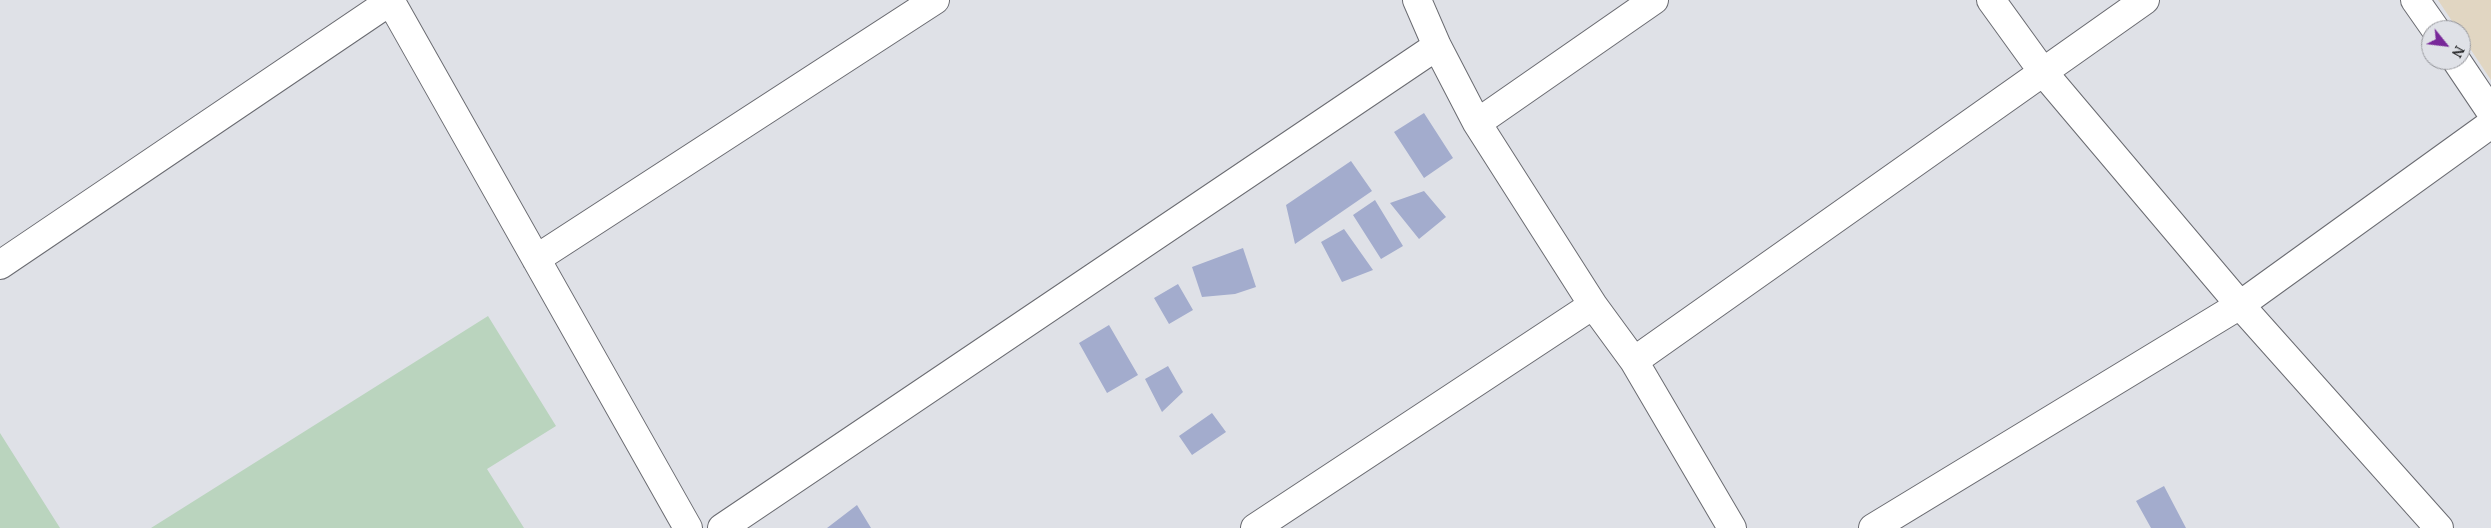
<!DOCTYPE html>
<style>
body{margin:0}
#map{position:relative;width:2491px;height:528px;overflow:hidden;background:#dfe1e7;font-family:"PT Serif",serif}
canvas{display:block}
.north{position:absolute;left:2421px;top:20px;width:50px;height:50px;box-sizing:border-box;background:#dfe1e7;border:1px solid #95969b;border-radius:50%;rotate:119deg;font-size:14px;font-weight:700;line-height:20px;text-align:center;color:#252628}
.north::after{content:'';display:block;margin:auto;width:18px;height:22px;background:#782899;clip-path:polygon(50% 0,100% 100%,50% 72%,0 100%)}
</style>
<div id="map">
<canvas width="2491" height="528"></canvas>
<div class="north">N</div>
</div>
<script>
const context = document.querySelector('canvas').getContext('2d');
context.lineJoin = 'round';
function fill(path, color) {
  context.fillStyle = color;
  context.fill(path, 'evenodd');
}
function toPath(rows) {
  const path = new Path2D();
  for (const r of rows) {
    path.moveTo(r[0], r[1]);
    for (let i = 2; i < r.length; i += 2) path.lineTo(r[i], r[i + 1]);
  }
  return path;
}
function trace(path, color, width, dash) {
  context.strokeStyle = color;
  context.lineWidth = width;
  context.lineCap = dash ? 'butt' : 'round';
  context.setLineDash(dash || []);
  context.stroke(path);
}
fill(toPath([
 [2438,0,2491,0,2491,80,2461,35,2461,30,2458,30]
]), '#e1d6c2');
fill(toPath([
 [488,316,556,426,487,469,524,528,151,528],
 [0,433,60,528,0,528]
]), '#bad4be');
fill(toPath([
 [1424,113,1453,158,1424,178,1394,132],
 [1351,161,1372,191,1295,244,1286,205],
 [1424,191,1446,217,1419,239,1390,203],
 [1375,200,1403,246,1381,259,1353,215],
 [1344,229,1373,270,1342,282,1321,242],
 [1243,248,1256,287,1235,294,1202,297,1192,267],
 [1178,284,1193,310,1169,324,1154,298],
 [1109,325,1138,375,1107,393,1079,343],
 [1168,366,1183,392,1162,412,1145,379],
 [1212,413,1226,432,1192,455,1179,436],
 [2164,486,2186,528,2151,528,2136,501],
 [857,505,871,528,827,528]
]), '#a3accd');
const minor = toPath([
 [390,0,688,528],
 [1417,0,1437,46,1477,123,1593,305,1634,361,1732,528],
 [1991,0,2043,72,2240,305,2439,528],
 [2415,0,2436,30],
 [2456,60,2491,112],
 [1477,123,1654,0],
 [536,259,935,0],
 [0,265,392,0],
 [1634,361,2145,0],
 [722,528,1437,46],
 [1255,528,1593,305],
 [1873,528,2240,305,2491,124]
]);
trace(minor, '#6a6b71', 30);
trace(minor, '#fff', 28);
</script>
